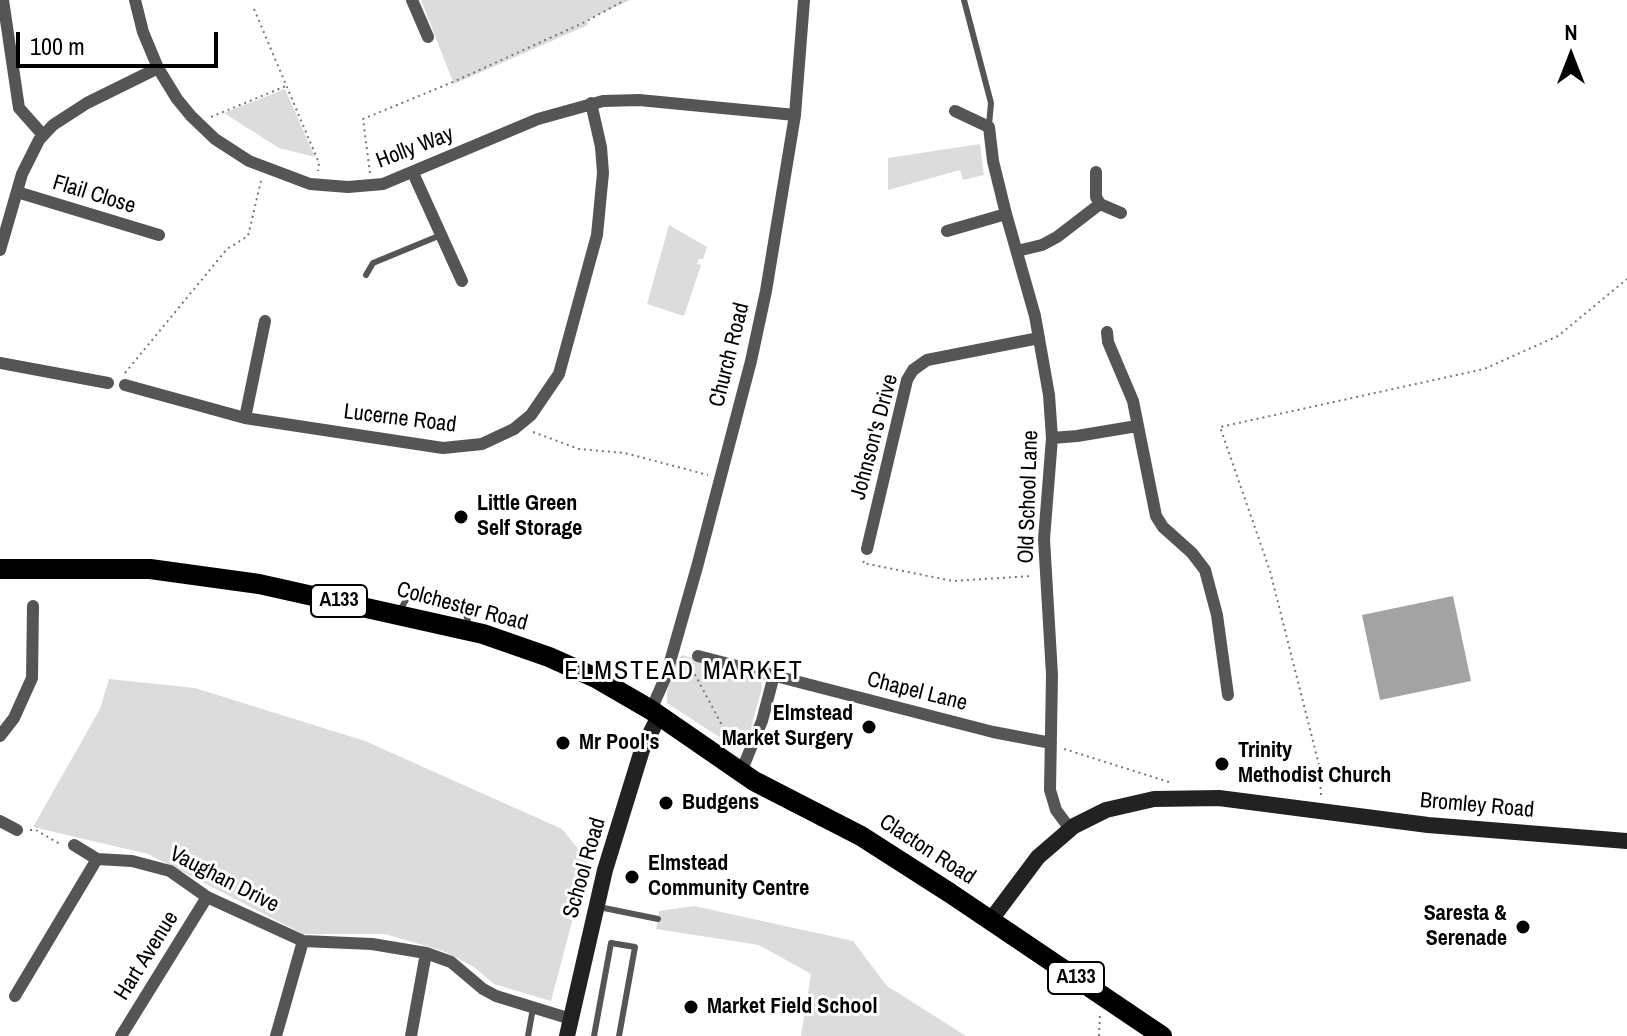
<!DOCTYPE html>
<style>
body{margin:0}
#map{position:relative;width:1627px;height:1036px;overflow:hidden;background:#fff;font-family:"Archivo Narrow",sans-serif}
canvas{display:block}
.north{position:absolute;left:1531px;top:16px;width:80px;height:80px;-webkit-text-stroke:6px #fff;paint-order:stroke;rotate:0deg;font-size:22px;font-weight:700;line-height:32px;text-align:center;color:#000}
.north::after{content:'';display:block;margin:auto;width:28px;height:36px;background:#000;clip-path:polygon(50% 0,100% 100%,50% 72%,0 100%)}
.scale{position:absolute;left:16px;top:32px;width:202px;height:36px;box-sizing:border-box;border:4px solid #000;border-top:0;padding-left:10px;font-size:24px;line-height:28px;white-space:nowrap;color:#000;-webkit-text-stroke:6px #fff;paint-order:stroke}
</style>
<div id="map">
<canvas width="1627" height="1036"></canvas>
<div class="north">N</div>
<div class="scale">100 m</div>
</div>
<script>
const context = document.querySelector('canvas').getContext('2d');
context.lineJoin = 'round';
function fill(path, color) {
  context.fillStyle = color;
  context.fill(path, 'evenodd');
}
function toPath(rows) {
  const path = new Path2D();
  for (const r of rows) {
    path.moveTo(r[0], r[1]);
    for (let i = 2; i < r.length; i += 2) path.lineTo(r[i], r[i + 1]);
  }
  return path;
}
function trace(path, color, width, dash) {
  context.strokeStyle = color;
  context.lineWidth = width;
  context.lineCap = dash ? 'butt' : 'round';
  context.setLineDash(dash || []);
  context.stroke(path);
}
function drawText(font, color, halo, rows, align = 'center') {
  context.font = font + ' "Archivo Narrow",sans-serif';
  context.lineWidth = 6;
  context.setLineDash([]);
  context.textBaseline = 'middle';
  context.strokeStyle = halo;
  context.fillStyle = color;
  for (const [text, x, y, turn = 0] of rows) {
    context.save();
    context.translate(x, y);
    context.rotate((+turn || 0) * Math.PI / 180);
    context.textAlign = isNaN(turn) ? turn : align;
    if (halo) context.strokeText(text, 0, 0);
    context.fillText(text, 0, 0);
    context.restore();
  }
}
fill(toPath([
 [421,0,630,0,587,20,588,25,454,84],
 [285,89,315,157,279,148,224,113],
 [980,144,984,175,963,180,960,170,888,190,888,158],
 [669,225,707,247,703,259,699,259,697,264,701,265,684,316,647,304],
 [682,655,761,676,762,688,746,746,736,748,667,703,667,692,676,660],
 [109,679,195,688,365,741,562,829,588,861,551,1001,494,984,474,967,443,951,385,934,303,934,148,854,33,827,100,709],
 [694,906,853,941,887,986,966,1036,801,1036,811,974,759,945,656,929,659,911]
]), '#dcdcdc');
fill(toPath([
 [1453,596,1471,681,1380,700,1362,615]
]), '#a3a3a3');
trace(toPath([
 [254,9,319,163,318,171],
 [211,117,286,86],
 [370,173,363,119,453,82,585,22,625,0],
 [125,373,227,249,248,236,261,181],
 [533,432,579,449,625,453,708,475],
 [864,561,863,563,953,581,1032,576],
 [692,669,732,744],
 [1064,749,1172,783],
 [1321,795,1319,765,1270,571,1220,427,1484,369,1558,336,1627,279],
 [30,830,36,830,60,844],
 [1099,1036,1100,1013]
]), '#777', 2, [2, 4]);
trace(toPath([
 [964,0,991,103,989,125],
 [366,275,373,263,441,235],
 [443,598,465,611,470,628],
 [400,610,409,595,427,593],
 [599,907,658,919],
 [528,1036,533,1008],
 [594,1036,611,943,635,947,619,1036]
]), '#555', 6);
trace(toPath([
 [3,0,19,108,43,135],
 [135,0,143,32,158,68,177,99,191,116,215,139,249,161,310,184,348,187,383,184,538,119,603,101,639,100,795,115],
 [412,0,428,37],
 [955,111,989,127,993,161,1006,214,1035,316,1049,395,1052,438,1044,539,1052,675,1050,790,1056,810,1070,829],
 [1096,172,1096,197,1100,204],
 [413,173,462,281],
 [17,192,159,235],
 [947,231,1006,214],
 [0,250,22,174,39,140,53,125,87,103,158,68],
 [1017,251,1042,245,1057,237,1100,204,1121,213],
 [1107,332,1108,342,1133,401,1156,516,1163,527,1192,553,1205,570,1217,615,1228,695],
 [0,363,108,383],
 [125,385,245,418,443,448,482,444,514,429,531,415,559,374,597,235,603,173,601,147,591,103],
 [245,418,265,321],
 [1052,438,1077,436,1137,426],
 [867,549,907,380,913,370,927,360,1039,338],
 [698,656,993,732,1051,743],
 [651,710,666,676,697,567,751,361,766,291,795,115,804,0],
 [0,736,14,718,32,678,33,606],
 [741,772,762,721,774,675],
 [0,821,17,830],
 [74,845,97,859,132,861,170,871,207,897,303,941,372,944,426,953,451,962,483,989,496,996,571,1019],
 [15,996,97,859],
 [121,1036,207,897],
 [276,1036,303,941],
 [411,1036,426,953]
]), '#555', 12);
trace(toPath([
 [990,921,1038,857,1074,826,1106,810,1154,799,1219,798,1428,825,1627,841],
 [567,1036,605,870,642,750,659,716]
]), '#222', 16);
trace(toPath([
 [0,569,150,569,259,584,483,634,549,657,596,678,651,710,754,781,861,836,950,893,1162,1036]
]), '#000', 20);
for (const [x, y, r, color] of [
 [461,517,8,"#000"],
 [869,727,8,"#000"],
 [563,743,8,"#000"],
 [1222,764,8,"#000"],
 [666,803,8,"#000"],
 [632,877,8,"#000"],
 [1523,927,8,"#000"],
 [691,1007,8,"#000"]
]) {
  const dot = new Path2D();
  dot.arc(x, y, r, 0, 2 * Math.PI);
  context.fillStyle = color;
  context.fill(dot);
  trace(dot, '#fff', 3);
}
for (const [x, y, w] of [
 [339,601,56],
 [1076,978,56]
]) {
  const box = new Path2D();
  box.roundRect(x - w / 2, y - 16, w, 32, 6);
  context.fillStyle = '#fff';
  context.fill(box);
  trace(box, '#000', 2);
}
drawText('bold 20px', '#000', null, [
 ["A133",339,601],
 ["A133",1076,978]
]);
drawText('22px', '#000', '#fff', [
 ["Holly Way",415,148,-21],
 ["Flail Close",94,195,17],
 ["Church Road",730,355,-76],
 ["Lucerne Road",400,419,7],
 ["Johnson's Drive",875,437,-75],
 ["Old School Lane",1029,497,-88],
 ["Colchester Road",462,607,15],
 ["Chapel Lane",917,692,14],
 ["Bromley Road",1477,806,5],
 ["Clacton Road",927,850,33],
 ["School Road",585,868,-74],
 ["Vaughan Drive",224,880,27],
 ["Hart Avenue",147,956,-58]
]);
drawText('bold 22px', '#000', '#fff', [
 ["Little Green",477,504],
 ["Self Storage",477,529],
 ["Elmstead",853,714,"right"],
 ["Market Surgery",853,739,"right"],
 ["Mr Pool's",579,743],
 ["Trinity",1238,751],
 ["Methodist Church",1238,776],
 ["Budgens",682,803],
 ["Elmstead",648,864],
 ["Community Centre",648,889],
 ["Saresta &",1507,914,"right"],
 ["Serenade",1507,939,"right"],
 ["Market Field School",707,1007]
], 'left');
context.letterSpacing = '2px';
drawText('26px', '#000', '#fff', [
 ["ELMSTEAD MARKET",684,672]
]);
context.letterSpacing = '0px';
</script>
